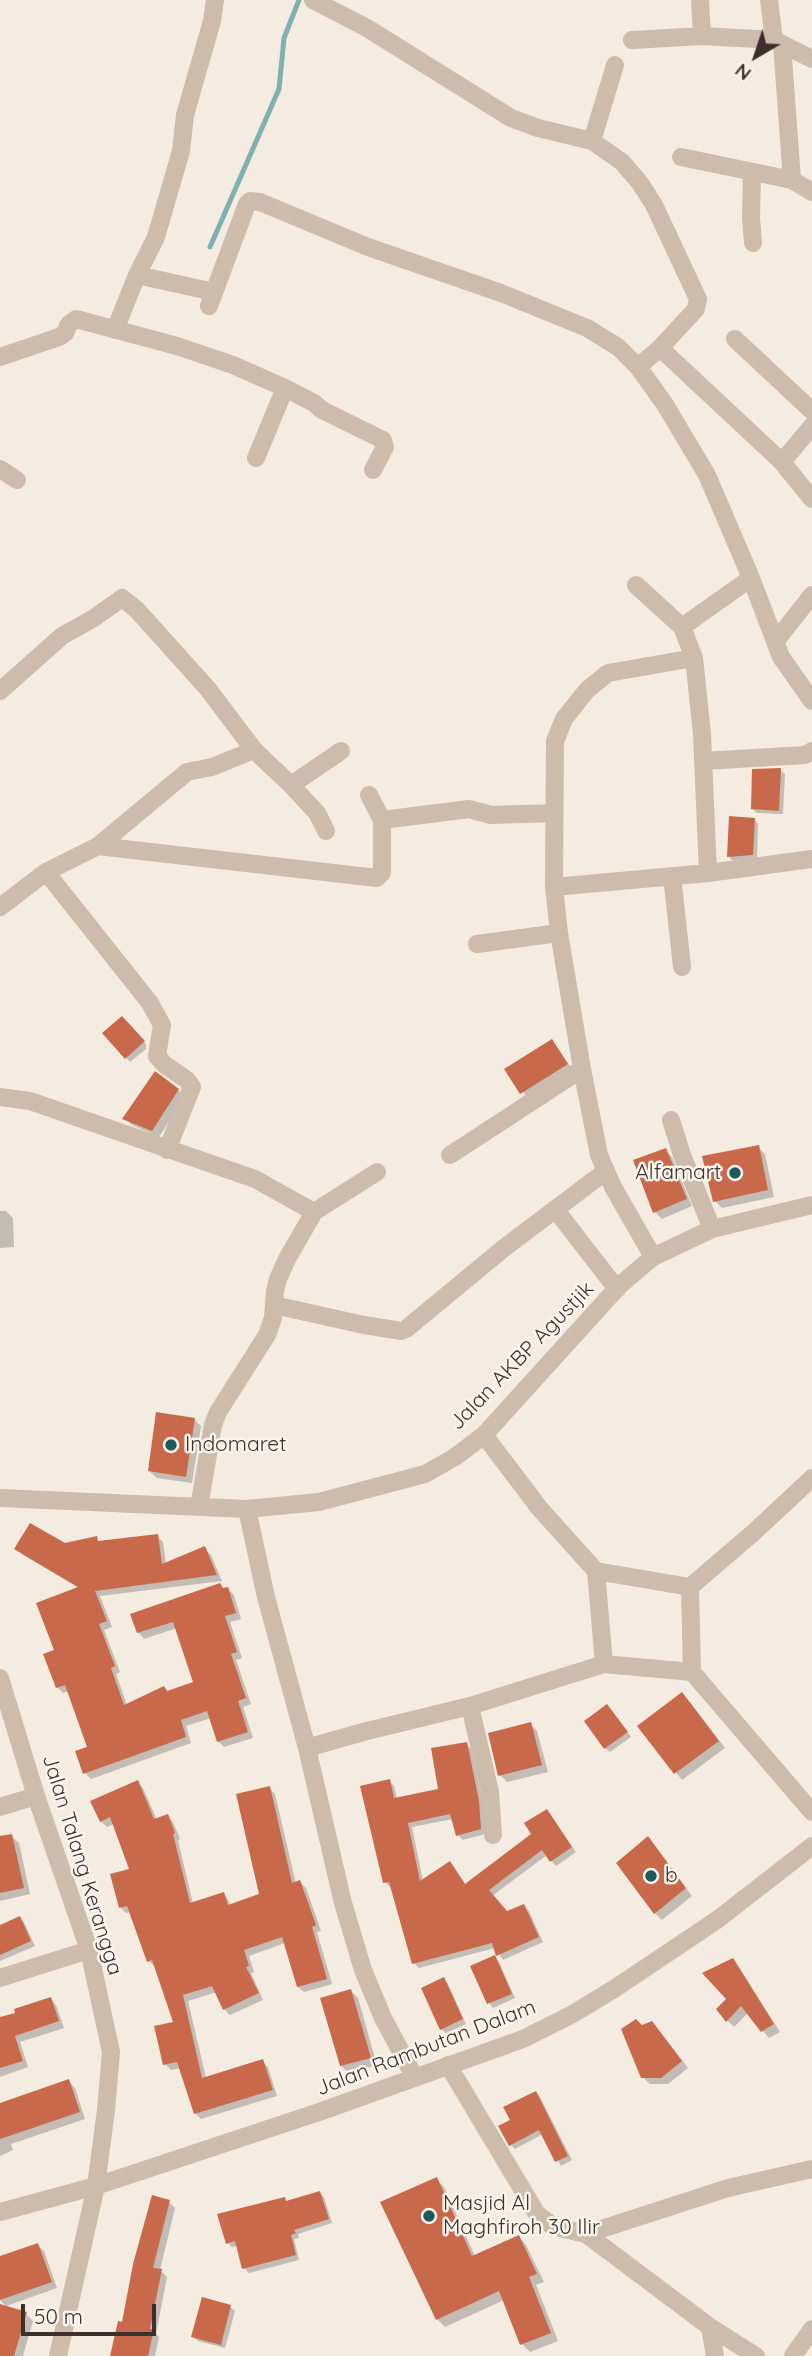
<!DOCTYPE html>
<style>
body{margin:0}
#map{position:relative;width:812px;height:2356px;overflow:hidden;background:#f4ebe1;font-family:Quicksand,sans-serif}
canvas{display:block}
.north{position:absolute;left:721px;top:21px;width:70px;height:70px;-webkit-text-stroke:5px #fbf5ee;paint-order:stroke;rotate:219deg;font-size:19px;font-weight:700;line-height:28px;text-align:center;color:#3b302b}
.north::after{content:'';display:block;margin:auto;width:24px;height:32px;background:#3b302b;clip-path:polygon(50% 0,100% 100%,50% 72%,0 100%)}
.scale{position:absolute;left:21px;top:2304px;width:135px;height:32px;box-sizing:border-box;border:4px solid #3b302b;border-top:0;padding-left:9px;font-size:21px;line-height:24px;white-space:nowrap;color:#3b302b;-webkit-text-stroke:5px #fbf5ee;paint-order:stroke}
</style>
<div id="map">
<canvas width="812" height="2356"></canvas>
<div class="north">N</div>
<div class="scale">50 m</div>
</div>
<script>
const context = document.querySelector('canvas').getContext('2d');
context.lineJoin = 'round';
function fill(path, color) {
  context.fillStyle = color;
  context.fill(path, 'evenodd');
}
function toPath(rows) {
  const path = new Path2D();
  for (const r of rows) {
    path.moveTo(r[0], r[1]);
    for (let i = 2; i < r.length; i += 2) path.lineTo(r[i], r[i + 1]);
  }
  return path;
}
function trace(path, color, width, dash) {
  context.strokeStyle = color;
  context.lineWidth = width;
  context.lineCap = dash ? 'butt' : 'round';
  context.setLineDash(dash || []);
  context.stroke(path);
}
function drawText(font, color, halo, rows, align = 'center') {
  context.font = font + ' Quicksand,sans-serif';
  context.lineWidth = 5;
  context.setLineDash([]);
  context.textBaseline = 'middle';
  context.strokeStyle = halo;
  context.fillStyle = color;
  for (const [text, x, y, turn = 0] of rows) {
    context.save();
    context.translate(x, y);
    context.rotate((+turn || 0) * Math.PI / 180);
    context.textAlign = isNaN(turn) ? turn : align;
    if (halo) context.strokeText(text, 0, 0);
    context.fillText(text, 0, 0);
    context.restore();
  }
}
fill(toPath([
 [780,770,785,774,783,814,757,813,752,809],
 [754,819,758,824,757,859,733,861,729,857],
 [122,1018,146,1044,146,1049,130,1062,105,1033],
 [552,1041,574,1072,529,1100,507,1069],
 [178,1090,185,1097,159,1137,132,1125,125,1118],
 [758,1147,765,1154,774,1197,722,1208,715,1201],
 [665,1150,672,1157,692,1206,662,1219,655,1212],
 [0,1211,6,1211,13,1218,14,1247,0,1248],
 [194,1419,201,1426,192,1483,157,1478,149,1471],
 [157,1536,163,1542,166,1564,205,1549,211,1555,222,1581,100,1596,112,1627,104,1630,120,1672,116,1674,127,1705,164,1688,169,1692,195,1684,177,1628,144,1639,138,1632,228,1589,234,1595,241,1619,230,1622,242,1658,236,1660,251,1704,243,1707,253,1738,224,1747,218,1741,211,1718,186,1726,191,1743,91,1779,85,1773,90,1748,69,1691,63,1693,57,1687,56,1651,79,1588,23,1555,17,1549,65,1545,96,1538,100,1543],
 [689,1701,725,1748,682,1780,639,1726],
 [611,1710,631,1737,610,1752,605,1748],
 [530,1724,537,1731,548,1772,507,1782,500,1775],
 [466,1744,471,1749,484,1807,485,1834,463,1840,458,1835,453,1819,412,1827,423,1881,450,1863,466,1886,534,1835,551,1816,576,1852,556,1866,547,1855,492,1896,507,1913,524,1906,529,1911,543,1942,503,1960,495,1948,419,1968,414,1963,393,1887,390,1887,385,1882,389,1781,394,1786,397,1799,440,1790],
 [137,1782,143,1788,157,1820,167,1816,173,1822,180,1839,178,1840,193,1904,224,1894,232,1906,261,1896,269,1788,275,1794,296,1884,300,1882,306,1888,321,1931,317,1932,332,1984,304,1992,298,1987,285,1943,249,1956,254,1972,251,1973,263,2000,230,2015,224,2009,217,1992,188,2001,206,2078,262,2061,268,2067,277,2096,201,2119,195,2113,181,2068,171,2070,165,2064,176,2023,155,1967,149,1961,131,1912,126,1913,120,1907,131,1870,114,1824,107,1827,101,1821],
 [11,1836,19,1843,30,1894,0,1901,0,1838],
 [648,1838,692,1896,662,1920,655,1913],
 [20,1918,24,1922,35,1946,0,1961,0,1927],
 [494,1957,499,1962,515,1998,493,2008,489,2003],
 [732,1960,739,1967,780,2032,769,2038,748,2013,734,2027,727,2020],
 [444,1979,448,1984,466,2024,446,2033,441,2029],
 [351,1991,358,1998,377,2065,349,2073,341,2066],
 [50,1999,56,2005,64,2028,20,2042,28,2067,0,2077,0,2020],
 [642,2027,659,2030,688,2068,668,2084,650,2084,643,2077],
 [68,2081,75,2088,85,2119,11,2144,13,2150,0,2156,0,2115],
 [536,2093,540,2097,572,2160,561,2166,543,2134,515,2149,511,2145,513,2120],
 [436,2179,444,2187,475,2256,518,2237,526,2245,544,2282,536,2285,558,2341,530,2352,522,2344,504,2300,445,2327,437,2319],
 [319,2193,324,2197,332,2223,298,2234,299,2238,294,2239,299,2260,249,2273,244,2268,238,2246,232,2247,228,2243,284,2199,288,2202],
 [169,2202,175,2208,160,2270,167,2277,156,2334,159,2337,155,2356,111,2356],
 [38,2245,44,2251,57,2288,6,2306,0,2300,0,2258],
 [0,2306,26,2314,33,2321,23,2356,0,2356],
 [230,2307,235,2311,225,2348,198,2341,193,2336]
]), '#0003');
trace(toPath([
 [210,247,279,89,284,38,299,0]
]), '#7fb0b2', 5);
fill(toPath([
 [781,768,779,811,751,809,752,769],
 [729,816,755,818,753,855,727,857],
 [122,1016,145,1041,125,1059,102,1033],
 [552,1039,568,1064,520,1094,504,1069],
 [155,1071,179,1089,152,1131,122,1119],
 [759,1145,768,1190,713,1202,702,1156],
 [666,1148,687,1199,653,1213,633,1160],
 [156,1412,195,1418,186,1477,148,1471],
 [30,1523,65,1543,97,1536,98,1541,158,1534,162,1564,205,1546,217,1575,95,1591,107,1621,99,1624,115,1666,111,1668,124,1705,164,1686,167,1691,193,1682,173,1622,137,1633,130,1614,220,1583,223,1588,228,1587,236,1613,225,1616,237,1652,231,1654,246,1698,238,1701,248,1732,217,1742,207,1711,181,1720,186,1737,83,1774,75,1751,87,1747,65,1685,56,1688,43,1654,54,1650,36,1603,78,1587,14,1549],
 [682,1692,719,1741,674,1774,637,1726],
 [607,1704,628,1732,604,1749,584,1721],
 [531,1722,542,1765,498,1776,488,1733],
 [467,1742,479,1801,481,1829,456,1836,450,1814,408,1823,420,1881,450,1861,465,1884,531,1834,524,1823,547,1809,572,1847,550,1862,542,1850,489,1890,507,1911,524,1904,539,1937,496,1956,492,1943,412,1964,389,1882,383,1883,360,1786,390,1779,394,1798,438,1789,431,1748],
 [138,1780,154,1819,168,1814,175,1833,173,1834,190,1903,224,1892,228,1905,259,1894,236,1794,270,1786,292,1883,300,1880,316,1925,312,1927,327,1979,297,1987,282,1937,244,1950,249,1966,246,1967,259,1993,223,2010,212,1986,183,1995,202,2078,263,2059,273,2090,194,2114,177,2062,163,2065,154,2026,173,2022,152,1960,147,1962,127,1906,119,1908,110,1874,129,1869,110,1817,100,1822,90,1801],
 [12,1834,24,1888,0,1893,0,1836],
 [648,1836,686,1888,654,1914,616,1863],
 [20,1916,31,1941,0,1955,0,1925],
 [495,1955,512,1994,487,2004,470,1966],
 [733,1958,774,2024,761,2032,741,2006,726,2022,716,2009,726,1999,702,1973],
 [444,1977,463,2019,440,2030,421,1988],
 [351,1989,371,2058,340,2066,320,1998],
 [51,1997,59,2021,15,2036,23,2061,0,2068,0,2017,15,2013,14,2009],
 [636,2019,642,2025,652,2021,682,2061,661,2078,641,2078,621,2029],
 [69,2079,80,2112,0,2139,0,2103],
 [536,2091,568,2156,555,2162,539,2130,509,2146,498,2126,510,2120,503,2107],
 [437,2177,472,2256,519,2235,537,2274,529,2277,551,2333,520,2345,499,2291,436,2320,380,2202],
 [320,2191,329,2219,294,2230,296,2233,291,2235,296,2255,242,2269,235,2241,226,2244,217,2214,285,2197,286,2201],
 [152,2195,170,2200,153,2268,162,2269,150,2329,154,2329,148,2356,110,2356,118,2321,122,2322,133,2264],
 [38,2243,52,2282,0,2300,0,2256],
 [202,2297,231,2305,221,2345,191,2337],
 [0,2304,27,2312,14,2356,0,2356]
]), '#c8694b');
trace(toPath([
 [313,0,367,28,511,118,538,128,592,141,622,162,640,183,654,205,698,299,696,309,660,348],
 [700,0,702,36],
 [769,0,774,40,782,44],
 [632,40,702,36,774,40],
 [812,59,782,44,792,180,812,192],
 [592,141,615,65],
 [681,157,792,180],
 [752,172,751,218,753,243],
 [137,275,214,292],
 [209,306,247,204,250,201,260,202,368,247,501,293,587,328,618,347,638,367,660,348,782,462],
 [115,330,137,275,156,237,181,151,185,115,212,21,215,0],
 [735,339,812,411],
 [0,357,59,337,65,333,69,324,76,319,177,346,233,365,285,388,314,403,322,410,383,440,385,447,373,470],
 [638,367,664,403,707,475,751,578,781,657,812,701],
 [812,426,782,462,812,499],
 [256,458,285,388],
 [0,469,17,480],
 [636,585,682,627,694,658,702,734,708,873],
 [682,627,751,578],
 [775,642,812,595],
 [0,691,62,636,94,618,122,598,137,610,208,689,254,750,291,785,341,751],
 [703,761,805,755,812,751],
 [291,785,317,813,326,831],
 [382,820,469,809,491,815,554,813],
 [98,846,187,772,212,767,254,750],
 [46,872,150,1003,162,1025,157,1056,165,1065,187,1080,192,1087,167,1150],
 [672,876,682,967],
 [554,887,708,873,812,859],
 [0,907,46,872,98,846,377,878,382,873,382,820,369,795],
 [477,944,559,933],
 [0,1097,30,1101,255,1179,314,1212,377,1172],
 [671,1120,682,1155,712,1229],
 [450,1155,582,1069],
 [555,1209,617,1289],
 [653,1257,613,1187,599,1155,582,1069,559,933,554,887,555,741,564,719,587,690,608,673,694,658],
 [274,1305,364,1325,401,1331,406,1329,504,1248,606,1171],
 [484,1435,540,1509,596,1571],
 [0,1498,247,1509,319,1502,425,1474,455,1457,484,1435,619,1286,653,1257,712,1229,812,1205],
 [199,1507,213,1425,218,1412,267,1335,273,1318,275,1291,278,1279,287,1259,314,1212],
 [247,1509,266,1597,307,1748,343,1903,363,1970,383,2018,415,2078],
 [690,1587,753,1533,812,1478],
 [604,1664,596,1571,690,1587,692,1672],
 [0,1678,36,1796,89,1950,111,2052,106,2110,96,2186,58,2356],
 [470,1706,490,1792,493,1835],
 [307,1748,363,1732,470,1706,604,1664,692,1672,812,1812],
 [0,1807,36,1796],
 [0,1978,89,1950],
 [448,2065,537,2214,550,2224,564,2229,586,2234,728,2188,812,2169],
 [0,2212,96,2186,322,2111,523,2039,571,2015,614,1989,717,1920,812,1846],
 [586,2234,710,2327,756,2356],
 [710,2327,715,2356],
 [793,2356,812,2329]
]), '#cdbbac', 18);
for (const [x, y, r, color] of [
 [735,1173,7,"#1f5a5e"],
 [171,1445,7,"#1f5a5e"],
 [651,1876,7,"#1f5a5e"],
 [429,2216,7,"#1f5a5e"]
]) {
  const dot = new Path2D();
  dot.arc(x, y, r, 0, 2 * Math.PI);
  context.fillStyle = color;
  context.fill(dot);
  trace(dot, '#fbf5ee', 2.5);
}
drawText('21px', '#3b302b', '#fbf5ee', [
 ["Alfamart",721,1173,"right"],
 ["Indomaret",185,1445],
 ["b",665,1876],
 ["Masjid Al",443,2204],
 ["Maghfiroh 30 Ilir",443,2228]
], 'left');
drawText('21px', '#3b302b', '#fbf5ee', [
 ["Jalan AKBP Agustjik",522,1356,-46],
 ["Jalan Talang Kerangga",82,1865,73],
 ["Jalan Rambutan Dalam",426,2048,-21]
]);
</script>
